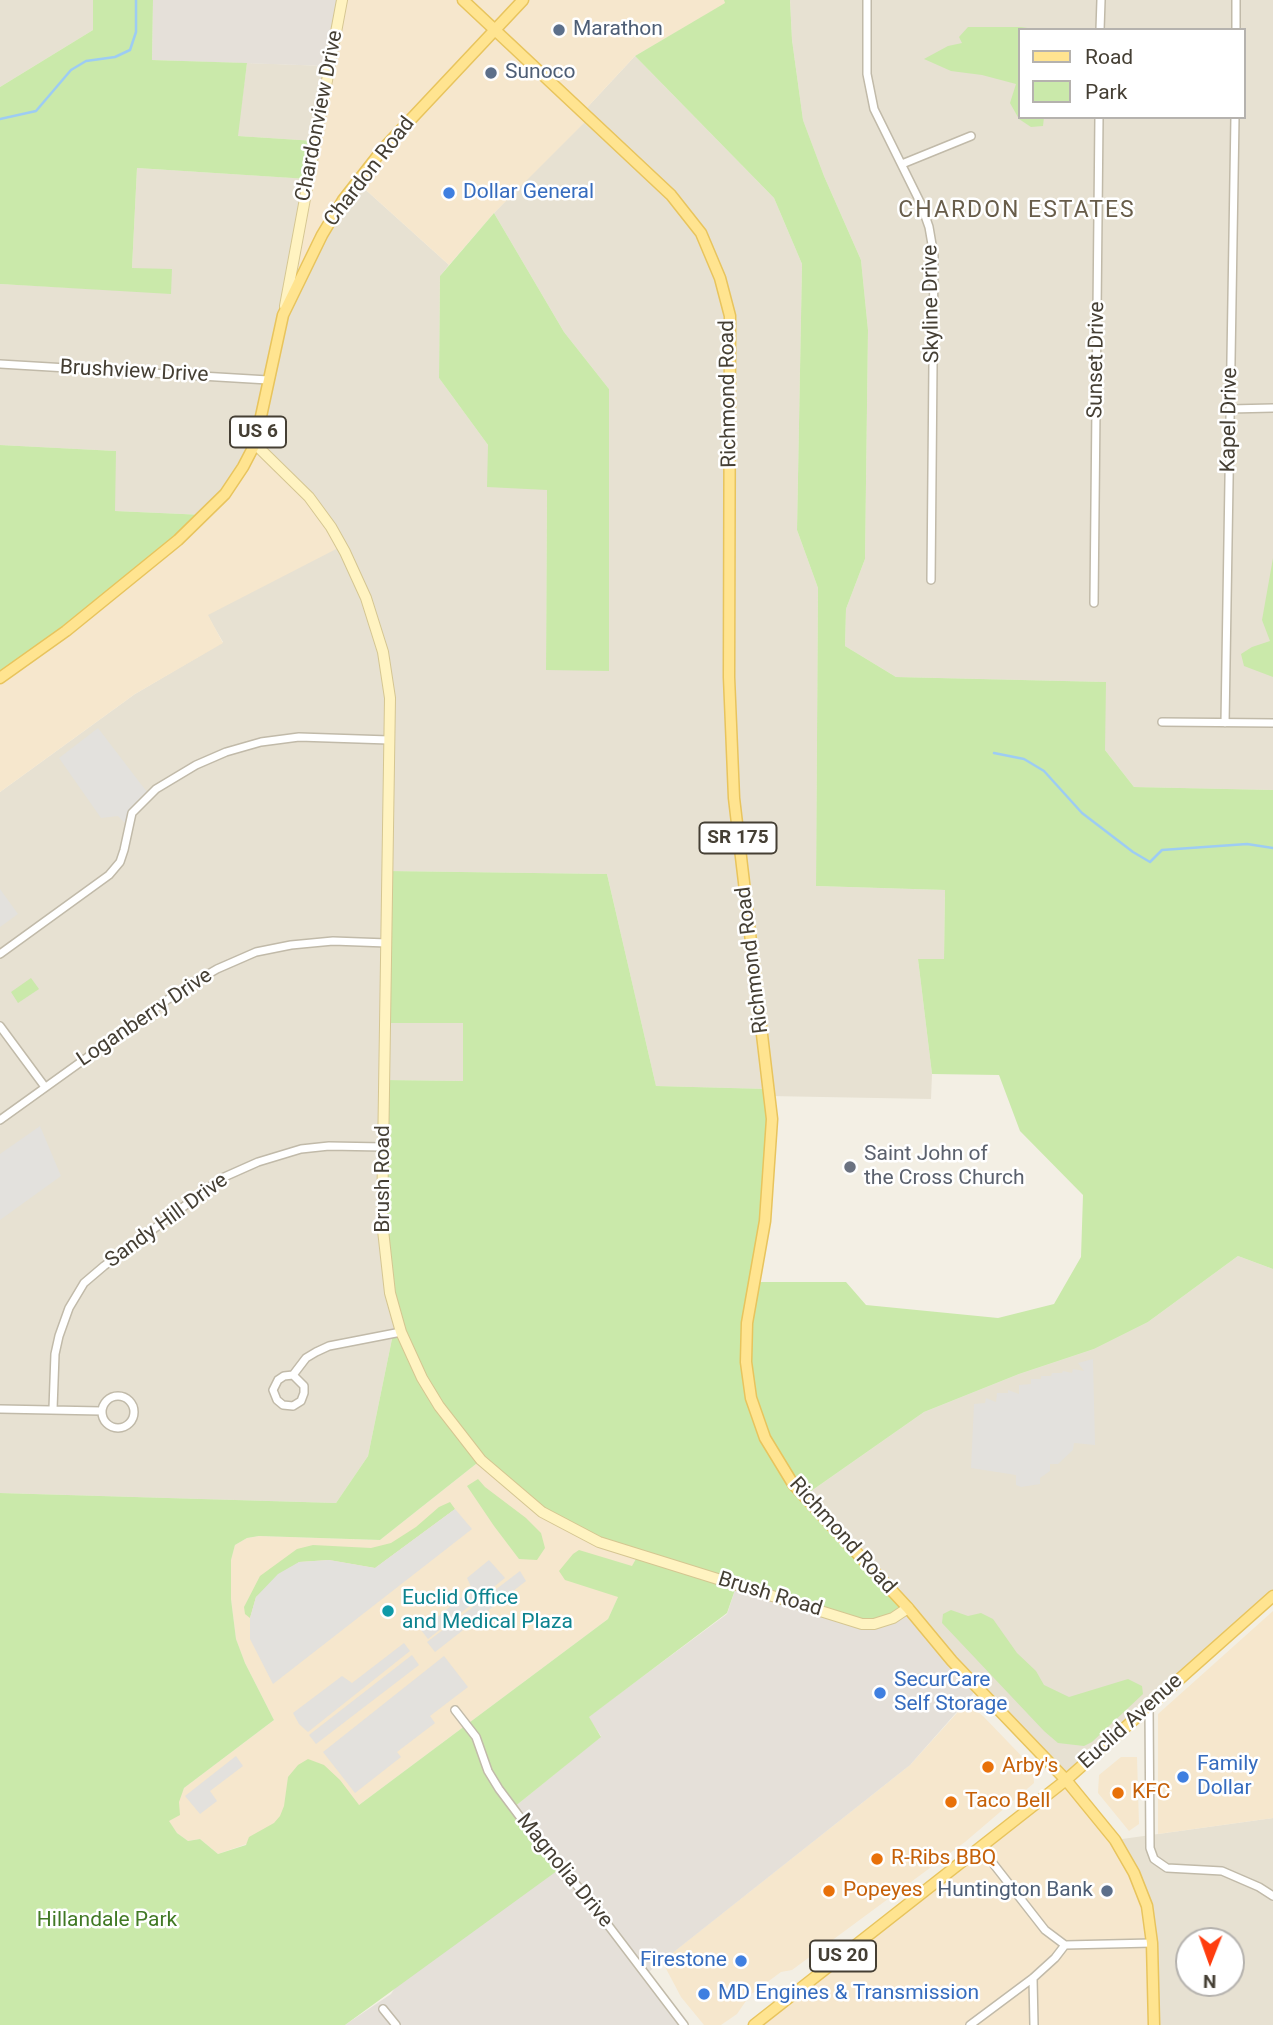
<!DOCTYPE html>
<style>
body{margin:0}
#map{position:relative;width:1273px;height:2025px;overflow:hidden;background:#f3efe4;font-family:Roboto,sans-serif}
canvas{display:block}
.legend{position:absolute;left:1018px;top:28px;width:228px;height:91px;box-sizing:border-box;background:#fff;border:2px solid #b5b2ae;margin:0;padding:9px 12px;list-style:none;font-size:21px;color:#453f34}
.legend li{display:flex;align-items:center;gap:14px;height:35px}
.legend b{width:35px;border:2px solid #b5b2ae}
.north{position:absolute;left:1175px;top:1927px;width:70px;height:70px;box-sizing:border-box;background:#fff;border:2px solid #b5b2ae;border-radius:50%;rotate:181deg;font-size:19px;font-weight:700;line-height:28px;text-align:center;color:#453f34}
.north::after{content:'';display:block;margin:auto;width:24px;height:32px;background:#ff3d0e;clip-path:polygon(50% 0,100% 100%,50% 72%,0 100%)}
</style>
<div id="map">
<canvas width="1273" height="2025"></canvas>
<ul class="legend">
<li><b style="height:9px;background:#ffe490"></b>Road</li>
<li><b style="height:19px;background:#cae9aa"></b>Park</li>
</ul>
<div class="north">N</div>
</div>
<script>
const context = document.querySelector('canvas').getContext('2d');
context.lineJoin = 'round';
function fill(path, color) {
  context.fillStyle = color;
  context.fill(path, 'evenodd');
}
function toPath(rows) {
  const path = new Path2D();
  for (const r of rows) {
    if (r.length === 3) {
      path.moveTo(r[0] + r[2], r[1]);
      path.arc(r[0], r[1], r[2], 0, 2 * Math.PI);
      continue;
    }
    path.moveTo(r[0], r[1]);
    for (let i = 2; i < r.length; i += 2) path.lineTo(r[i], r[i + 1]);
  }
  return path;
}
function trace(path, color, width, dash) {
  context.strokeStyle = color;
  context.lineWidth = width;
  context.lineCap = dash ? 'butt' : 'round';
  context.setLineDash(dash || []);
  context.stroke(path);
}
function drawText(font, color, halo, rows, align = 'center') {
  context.font = font + ' Roboto,sans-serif';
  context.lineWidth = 5;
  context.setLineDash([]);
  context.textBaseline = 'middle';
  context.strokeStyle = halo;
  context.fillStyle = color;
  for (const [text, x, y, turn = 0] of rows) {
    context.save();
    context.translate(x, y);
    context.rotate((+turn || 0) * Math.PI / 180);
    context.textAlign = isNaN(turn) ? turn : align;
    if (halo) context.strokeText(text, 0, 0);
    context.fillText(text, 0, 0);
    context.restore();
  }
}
fill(toPath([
 [0,0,93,0,93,30,0,87],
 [790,0,1273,0,1273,790,1134,787,1105,750,1105,682,896,677,845,646,846,609,865,559,868,330,861,260,824,176,803,120,792,40],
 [1019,30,1243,30,1243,117,1019,117],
 [635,56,774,198,802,264,797,530,818,588,816,886,945,890,944,959,918,959,932,1074,931,1099,769,1096,768,1089,656,1086,607,874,388,871,463,1023,463,1081,385,1080,401,1332,393,1334,368,1456,336,1503,0,1493,0,792,135,694,223,642,207,615,205,515,115,511,115,451,0,445,0,284,171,293,132,268,137,168,357,182,449,265,440,276,439,378,488,445,547,489,546,670,609,389,564,332,494,213,568,136,583,112],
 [247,63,329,66,315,141,237,136],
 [1238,1256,1273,1269,1273,1596,1066,1780,804,1496,924,1412,1019,1374,1094,1349,1148,1322],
 [1273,1818,1273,2025,1154,2025,1115,1840],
 [1189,1941,1231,1941,1231,1983,1189,1983]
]), '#e7e1d2');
fill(toPath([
 [342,0,724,0,726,3,635,56,583,112,589,118,494,213,449,265,357,182,283,314],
 [255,444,309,497,342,546,208,615,223,643,135,694,0,792,0,678,205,515],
 [481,1460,638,1554,608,1619,359,1805,218,1854,200,1839,188,1841,177,1833,168,1821,184,1788,274,1720,245,1663,236,1639,231,1599,231,1559,235,1545,247,1538,259,1536,380,1540],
 [1273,1611,1273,1818,1158,1834,1158,1714],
 [966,1703,983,1716,1033,1768,1034,1783,965,1842,792,1970,781,1972,750,1995,737,2014,721,2025,704,2025,681,1997,662,1961,910,1765],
 [1121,1757,1137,1757,1139,1824,1129,1831,1098,1793,1099,1775],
 [1066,1780,1115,1840,1147,1906,1154,2025,754,2025]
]), '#f6e7cd');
fill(toPath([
 [153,0,342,0,329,66,152,60],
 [737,1584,908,1608,978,1688,910,1765,646,1974,684,2025,345,2025,391,1994,513,1808,601,1736,588,1717,727,1614]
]), '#e5e0d9');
fill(toPath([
 [93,0,153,0,152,60,247,63,238,136,315,141,308,179,137,168,132,268,172,269,171,294,0,284,0,87,93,30],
 [724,0,790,0,792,40,803,120,824,176,861,260,868,330,865,559,846,609,845,646,896,677,1106,682,1105,750,1134,787,1273,790,1273,1269,1238,1256,1148,1322,1094,1349,1019,1374,924,1412,804,1496,908,1608,874,1624,737,1584,727,1613,589,1717,601,1737,513,1808,561,1868,345,2025,0,2025,0,1493,336,1503,368,1456,393,1334,401,1332,385,1262,385,1080,463,1081,463,1023,385,1023,388,871,607,874,656,1086,768,1089,771,1114,755,1282,846,1282,866,1305,998,1318,1054,1304,1081,1257,1083,1195,1020,1131,999,1075,932,1074,918,959,944,959,945,890,816,886,818,588,797,530,802,264,774,198,635,56,725,3],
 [481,1460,542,1512,638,1555,632,1566,579,1550,573,1554,559,1571,565,1580,618,1597,608,1619,359,1805,340,1780,324,1765,308,1759,298,1765,288,1777,284,1806,280,1816,274,1823,249,1837,246,1845,218,1854,200,1839,188,1841,177,1833,169,1821,180,1815,179,1802,184,1788,274,1720,245,1663,236,1639,231,1599,231,1560,235,1545,247,1538,259,1536,380,1540],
 [968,27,1021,27,1034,29,1019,30,1019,117,1044,117,1043,126,1031,127,1019,119,1010,103,1016,84,982,75,951,71,924,59,948,46,962,43,959,37],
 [494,213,564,332,609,389,609,671,546,670,547,490,487,487,488,445,439,378,440,276],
 [0,445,116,451,115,511,205,515,0,678],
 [1273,558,1273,677,1244,666,1241,654,1252,647,1270,641,1262,620],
 [31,978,39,989,18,1003,11,992],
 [478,1479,485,1487,526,1518,541,1533,545,1548,537,1560,519,1559,494,1526,467,1486],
 [450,1502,455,1509,375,1568,329,1560,299,1562,256,1597,250,1618,245,1614,244,1607,260,1576,297,1549,313,1545,371,1548,391,1543,416,1527,439,1507],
 [951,1610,968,1616,981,1613,993,1619,1017,1653,1036,1671,1044,1685,1069,1697,1128,1679,1142,1686,1143,1694,1092,1742,1084,1746,1058,1743,1044,1731,942,1623,943,1614]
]), '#cae9aa');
fill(toPath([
 [98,728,147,792,134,804,126,824,118,816,101,818,59,758],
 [0,889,18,914,0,927],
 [40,1126,61,1176,0,1220,0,1154],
 [1093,1359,1095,1445,1074,1443,1073,1450,1058,1464,1050,1464,1050,1471,1040,1478,1040,1484,1021,1487,1016,1485,1016,1475,971,1468,974,1404,985,1403,986,1398,996,1402,997,1393,1008,1393,1008,1390,1019,1394,1019,1385,1031,1384,1031,1379,1041,1379,1041,1376,1051,1376,1052,1373,1062,1373,1063,1371,1072,1373,1073,1369,1084,1371,1078,1363],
 [455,1509,472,1529,273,1684,250,1639,250,1618,256,1597,278,1574,299,1562,329,1560,375,1568],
 [489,1560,505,1578,428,1639,421,1630,472,1589,467,1578],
 [520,1571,526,1581,435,1652,427,1642],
 [404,1643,410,1651,308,1732,299,1724,293,1713,342,1676,352,1683],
 [412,1655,419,1665,316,1744,309,1735],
 [444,1656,468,1687,430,1716,435,1723,397,1752,401,1757,355,1793,323,1752],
 [236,1756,243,1766,210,1791,217,1801,200,1814,185,1796]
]), '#e3e1dd');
trace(toPath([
 [0,119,36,111,71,70,86,61,115,57,130,50,136,32,136,0],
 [994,753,1024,759,1044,771,1082,813,1133,852,1150,862,1162,850,1247,844,1273,848]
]), '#9dccf3', 2.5);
const street = toPath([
 [867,0,867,74,874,109,921,204,929,227,934,256,931,580],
 [1100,30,1101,0],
 [1236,30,1236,0],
 [902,164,971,136],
 [0,364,268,380],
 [1230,409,1273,408],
 [1094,603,1099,117],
 [1162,722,1273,723],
 [1225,723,1235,117],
 [0,954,109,875,120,862,124,850,132,813,156,789,196,765,226,752,261,742,299,737,389,740],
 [0,1026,45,1087],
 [0,1120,181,990,217,969,256,952,291,945,333,941,387,943],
 [293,1375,304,1386,304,1393,301,1401,293,1406,283,1405,277,1400,273,1390,278,1380,284,1376,293,1375,306,1358,316,1352,329,1346,401,1332],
 [118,1412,16],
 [0,1409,101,1411],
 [53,1409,55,1354,59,1336,69,1308,84,1283,104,1266,222,1178,258,1162,301,1149,329,1146,383,1147],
 [1149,1706,1150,1848,1154,1859,1167,1868,1222,1871,1259,1887,1273,1896],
 [455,1710,476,1737,488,1771,499,1789,538,1841,586,1896,684,2025],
 [981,1848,1045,1930,1065,1945],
 [1033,1978,1034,2025],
 [383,2009,396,2025],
 [970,2025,1033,1978,1055,1958,1065,1945,1152,1943]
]);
const secondary = toPath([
 [285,306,342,0],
 [255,444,309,497,331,527,345,552,366,598,383,652,390,698,382,1221,390,1293,401,1332,422,1378,439,1406,481,1460,542,1512,599,1542,862,1624,874,1624,893,1618,908,1608]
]);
const primary = toPath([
 [463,0,671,195,701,233,720,278,730,316,729,677,734,798,772,1119,765,1221,747,1323,746,1362,751,1398,765,1438,793,1484,908,1608,952,1661,1066,1780,1115,1840,1134,1873,1147,1906,1152,1943,1154,2025],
 [0,678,66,631,178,540,225,494,243,467,255,444,283,315,322,235,343,200,383,149,523,0],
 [754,2025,1066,1780,1273,1596]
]);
trace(street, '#c1baa9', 10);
trace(secondary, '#d5c691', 12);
trace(primary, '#e8c45d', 13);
trace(street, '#fff', 7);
trace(secondary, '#fff3c1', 10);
trace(primary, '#ffe490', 10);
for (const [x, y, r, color] of [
 [559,30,7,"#5c6f8a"],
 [491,73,7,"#5c6f8a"],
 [449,193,7,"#3f7fe0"],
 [850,1167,7,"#6b7280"],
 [388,1611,7,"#0f9aa8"],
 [880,1693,7,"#3f7fe0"],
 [988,1767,7,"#e8710a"],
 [1183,1777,7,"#3f7fe0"],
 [1118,1793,7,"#e8710a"],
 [951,1802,7,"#e8710a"],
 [877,1859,7,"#e8710a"],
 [829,1891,7,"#e8710a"],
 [1107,1891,7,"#5c6f8a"],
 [741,1961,7,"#3f7fe0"],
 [704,1994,7,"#3f7fe0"]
]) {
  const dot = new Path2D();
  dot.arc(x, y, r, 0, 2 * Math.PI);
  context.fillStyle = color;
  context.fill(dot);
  trace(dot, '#fff', 2.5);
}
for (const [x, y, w] of [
 [258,432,56],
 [738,838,77],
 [843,1956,66]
]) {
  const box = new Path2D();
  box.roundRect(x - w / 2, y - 15.5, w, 31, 5);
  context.fillStyle = '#fff';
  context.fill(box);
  trace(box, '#453f34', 2);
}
drawText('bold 19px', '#453f34', null, [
 ["US 6",258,432],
 ["SR 175",738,838],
 ["US 20",843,1956]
]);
drawText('21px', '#4e5e75', '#fff', [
 ["Marathon",573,30],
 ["Sunoco",505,73],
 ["Huntington Bank",1093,1891,"right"]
], 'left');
drawText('21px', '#453f34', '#fff', [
 ["Chardonview Drive",320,116,-79],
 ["Chardon Road",370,172,-52],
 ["Skyline Drive",932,304,-91],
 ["Sunset Drive",1097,360,-89],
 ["Brushview Drive",134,372,3],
 ["Richmond Road",729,394,-91],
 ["Kapel Drive",1230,420,-89],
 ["Richmond Road",753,960,-97],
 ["Loganberry Drive",145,1018,-34],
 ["Brush Road",384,1179,-90],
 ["Sandy Hill Drive",167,1221,-36],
 ["Richmond Road",842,1536,48],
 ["Brush Road",770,1595,17],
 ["Euclid Avenue",1131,1722,-42],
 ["Magnolia Drive",564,1871,51]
]);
drawText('21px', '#366cbe', '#fff', [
 ["Dollar General",463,193],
 ["SecurCare",894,1681],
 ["Self Storage",894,1705],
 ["Family",1197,1765],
 ["Dollar",1197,1789],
 ["Firestone",727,1961,"right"],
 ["MD Engines & Transmission",718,1994]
], 'left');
drawText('21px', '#5b616d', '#fff', [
 ["Saint John of",864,1155],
 ["the Cross Church",864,1179]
], 'left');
drawText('21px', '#0d838f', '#fff', [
 ["Euclid Office",402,1599],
 ["and Medical Plaza",402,1623]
], 'left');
drawText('21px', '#c56008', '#fff', [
 ["Arby's",1002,1767],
 ["KFC",1132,1793],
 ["Taco Bell",965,1802],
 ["R-Ribs BBQ",891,1859],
 ["Popeyes",843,1891]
], 'left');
drawText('21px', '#417925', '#fff', [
 ["Hillandale Park",107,1921]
]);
context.letterSpacing = '2px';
drawText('23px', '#685d4a', '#fff', [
 ["CHARDON ESTATES",1017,211]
]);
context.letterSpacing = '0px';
</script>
